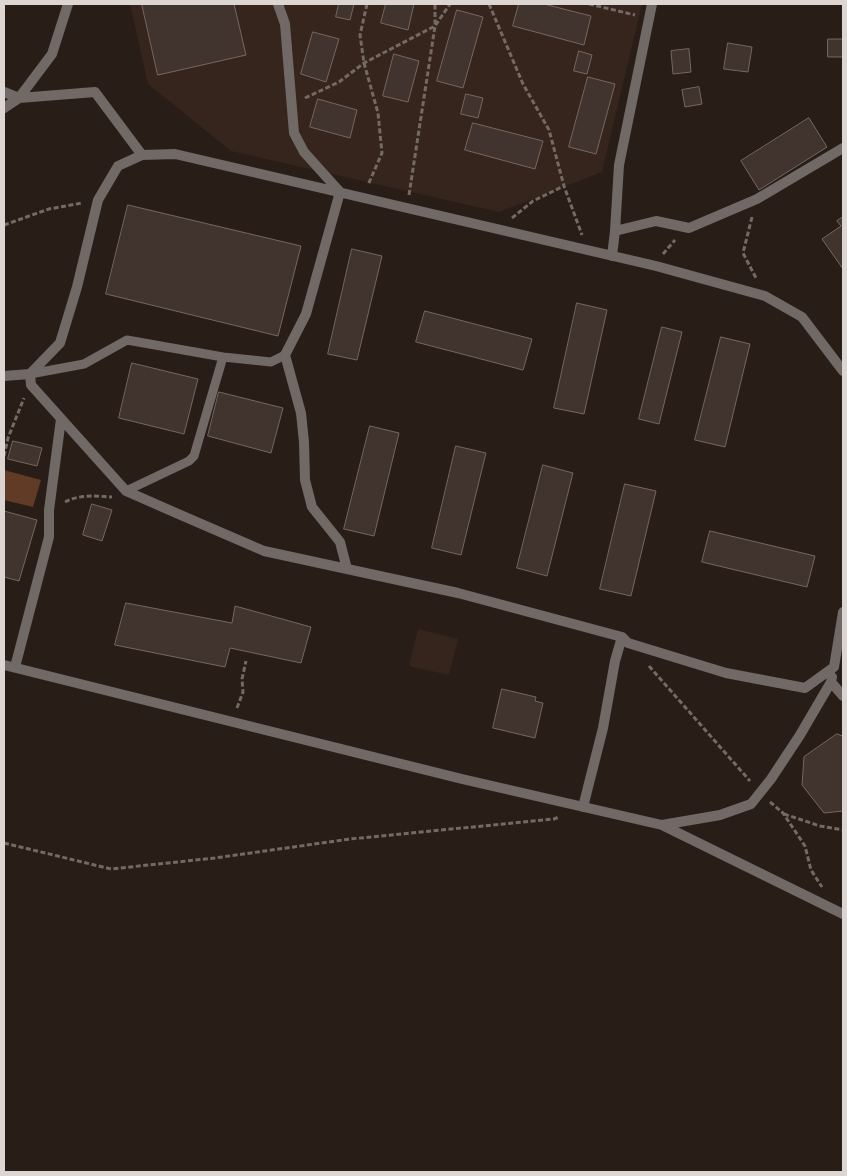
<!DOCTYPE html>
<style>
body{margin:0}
#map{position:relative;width:847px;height:1176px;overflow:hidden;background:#291d17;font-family:"Fira Sans Condensed",sans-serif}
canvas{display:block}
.frame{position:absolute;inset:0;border:5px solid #ddd5d1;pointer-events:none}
</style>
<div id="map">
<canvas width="847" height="1176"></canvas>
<div class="frame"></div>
</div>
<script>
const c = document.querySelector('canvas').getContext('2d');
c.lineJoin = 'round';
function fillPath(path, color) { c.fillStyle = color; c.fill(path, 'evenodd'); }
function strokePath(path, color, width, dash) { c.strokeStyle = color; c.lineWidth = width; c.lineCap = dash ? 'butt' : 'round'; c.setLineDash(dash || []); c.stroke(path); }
const built = new Path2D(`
 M 130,4 L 642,4 L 602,172 L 499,212 L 231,151 L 148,84 Z
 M 418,629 L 458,639 L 449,675 L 409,666 Z`);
const green = new Path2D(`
 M 4,470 L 41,480 L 33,507 L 4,500 Z`);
const building = new Path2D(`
 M 142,4 L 234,4 L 246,55 L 158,75 Z
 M 339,4 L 354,4 L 350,20 L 336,17 Z
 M 386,4 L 414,4 L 408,30 L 381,23 Z
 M 519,4 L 544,4 L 591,16 L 584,45 L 513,26 Z
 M 457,10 L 483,17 L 463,88 L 437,81 Z
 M 313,32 L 339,39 L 326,82 L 301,74 Z
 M 828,39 L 843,39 L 843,57 L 828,57 Z
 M 728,43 L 752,47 L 748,72 L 724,69 Z
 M 689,49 L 691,72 L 673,74 L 671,51 Z
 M 579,51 L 592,55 L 587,74 L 574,71 Z
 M 394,54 L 419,61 L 408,102 L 383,96 Z
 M 588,77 L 615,84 L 596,154 L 569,147 Z
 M 699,87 L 702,104 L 685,107 L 682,90 Z
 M 466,94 L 483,98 L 478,118 L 461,114 Z
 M 318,99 L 357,110 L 350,138 L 310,127 Z
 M 809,118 L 827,147 L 759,190 L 741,161 Z
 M 473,123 L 543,141 L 535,169 L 465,150 Z
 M 128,205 L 301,246 L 278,336 L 106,294 Z
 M 843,217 L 843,269 L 822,239 L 841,226 L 837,221 Z
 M 352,249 L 382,256 L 357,360 L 328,354 Z
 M 577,303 L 607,310 L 584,414 L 554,408 Z
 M 425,311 L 532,339 L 523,370 L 416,342 Z
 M 662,327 L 682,332 L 659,424 L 639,419 Z
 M 721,337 L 750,344 L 725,447 L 695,440 Z
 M 132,363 L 198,379 L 184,434 L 119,418 Z
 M 219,392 L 283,408 L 271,453 L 208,436 Z
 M 370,426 L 399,433 L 374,536 L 344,529 Z
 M 13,441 L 42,448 L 37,466 L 8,459 Z
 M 456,446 L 486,453 L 461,555 L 432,548 Z
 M 543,465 L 573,473 L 547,576 L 517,568 Z
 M 625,484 L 656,491 L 631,596 L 600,589 Z
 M 92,504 L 112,510 L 102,541 L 83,535 Z
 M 4,511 L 37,520 L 19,581 L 4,577 Z
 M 710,531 L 815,556 L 807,587 L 702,562 Z
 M 126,603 L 232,623 L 235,606 L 311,627 L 301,663 L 230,648 L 225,667 L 115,645 Z
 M 502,689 L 536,697 L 535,701 L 543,703 L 535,738 L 493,728 Z
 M 837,734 L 843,736 L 843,811 L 824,813 L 802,785 L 804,757 Z`);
const path = new Path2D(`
 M 367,4 L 360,35 L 364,63 L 378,113 L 382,153 L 368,185
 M 489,4 L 523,84 L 549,130 L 564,186 L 582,235
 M 589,4 L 635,15
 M 305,98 L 339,82 L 364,63 L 435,26 L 450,4
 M 409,195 L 435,26 L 435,4
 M 752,217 L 743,253 L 756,278
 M 512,218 L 533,201 L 564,186
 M 4,225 L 49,209 L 82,203
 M 663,254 L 675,240
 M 4,456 L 8,438 L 24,398
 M 65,502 C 80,494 96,496 112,497
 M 649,666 L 750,781
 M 237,708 L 243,692 L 242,679 L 246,661
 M 770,802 L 783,813 L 805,846 L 811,870 L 822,887
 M 784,814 L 820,826 L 843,830
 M 4,843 L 111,869 L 215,858 L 350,839 L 554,819 L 559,817`);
const service = new Path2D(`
 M 223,357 L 271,362 L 285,355
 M 30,374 L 84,364 L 127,340 L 223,357 L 194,456 L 189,461 L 126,491`);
const minor = new Path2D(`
 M 278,4 L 285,24 L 294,133 L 304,152 L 340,192 L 306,314 L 285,355 L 301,413 L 304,442 L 305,480 L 312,507 L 340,542 L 347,569
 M 4,92 L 19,98 L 95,92 L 142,155
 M 4,108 L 19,98 L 52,54 L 68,4
 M 615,231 L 619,165 L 652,4
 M 612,256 L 615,231 L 656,221 L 689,228 L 757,199 L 843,148
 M 30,374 L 60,343 L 77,287 L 98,200 L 118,166 L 142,155 L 175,154 L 656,266 L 765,296 L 802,317 L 843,371
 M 4,376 L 30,374 L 31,385 L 126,491 L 176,513 L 264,551 L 458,593 L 622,637 L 615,661 L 603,728 L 583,807
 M 622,637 L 628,643 L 726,673 L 805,688 L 834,667 L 843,612
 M 4,665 L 462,779 L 662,825 L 843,914
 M 15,667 L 49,537 L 49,510 L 61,419
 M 832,677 L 831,682 L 843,696
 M 662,825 L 720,815 L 751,804 L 771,779 L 800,735 L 831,682`);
fillPath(built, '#36251c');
fillPath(green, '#623b27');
fillPath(building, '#41342e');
strokePath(building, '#766760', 1);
strokePath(path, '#746a64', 3, [5, 2.5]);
strokePath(service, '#706966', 9);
strokePath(minor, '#706966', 10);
</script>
